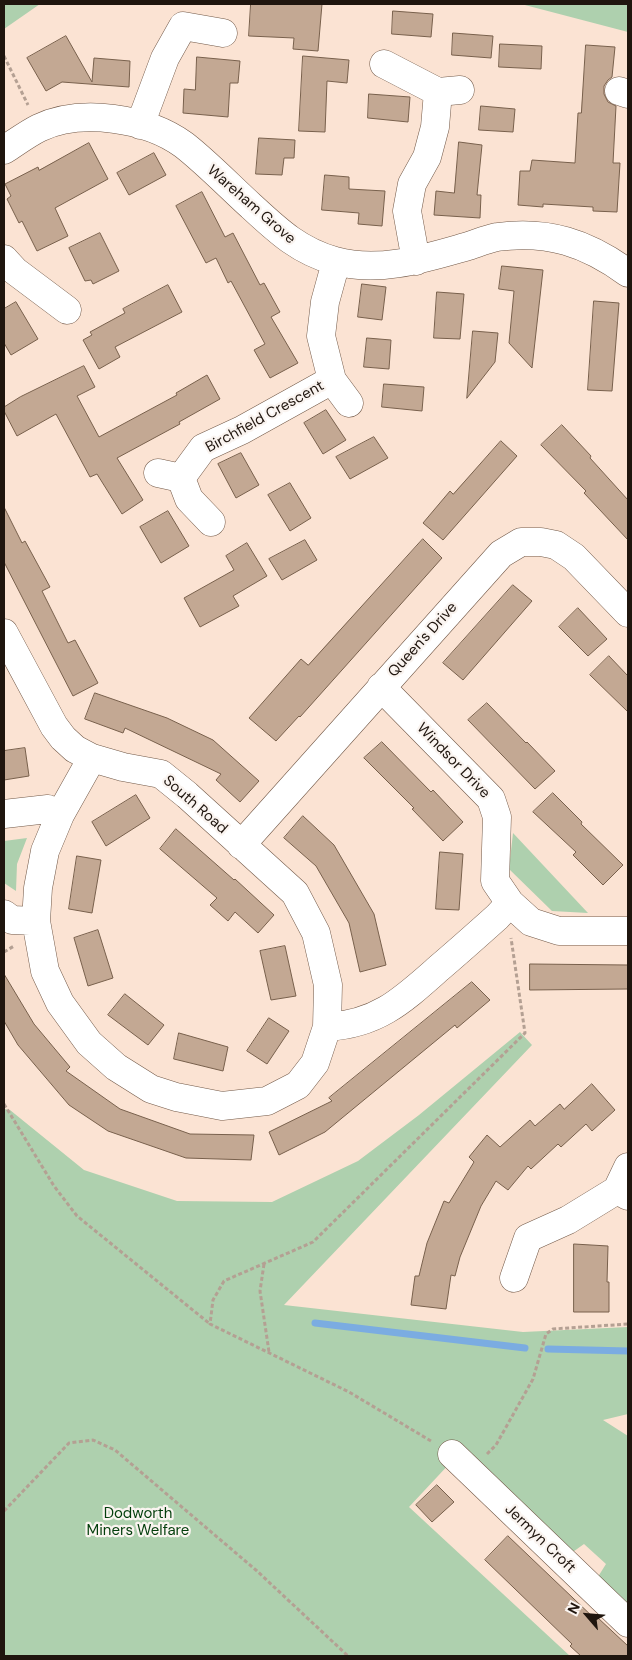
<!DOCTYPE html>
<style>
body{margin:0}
#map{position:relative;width:632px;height:1660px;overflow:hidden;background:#fbe3d3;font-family:"DM Sans",sans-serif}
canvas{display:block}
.frame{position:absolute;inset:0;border:5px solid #1f150e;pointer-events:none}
.north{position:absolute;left:562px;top:1590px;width:50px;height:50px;-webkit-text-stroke:4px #faf4f0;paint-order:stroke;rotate:297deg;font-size:14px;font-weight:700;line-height:20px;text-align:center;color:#1f150e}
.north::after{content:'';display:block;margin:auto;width:18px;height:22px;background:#1f150e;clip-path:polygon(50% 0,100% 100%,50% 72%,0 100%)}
</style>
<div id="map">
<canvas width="632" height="1660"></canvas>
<div class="frame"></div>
<div class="north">N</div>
</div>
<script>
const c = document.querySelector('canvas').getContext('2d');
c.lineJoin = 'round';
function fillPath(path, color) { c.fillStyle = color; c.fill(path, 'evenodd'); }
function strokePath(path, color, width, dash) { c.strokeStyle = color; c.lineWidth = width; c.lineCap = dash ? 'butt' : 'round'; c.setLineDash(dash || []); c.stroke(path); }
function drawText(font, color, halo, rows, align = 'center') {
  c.font = font + ' "DM Sans",sans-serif'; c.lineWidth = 4.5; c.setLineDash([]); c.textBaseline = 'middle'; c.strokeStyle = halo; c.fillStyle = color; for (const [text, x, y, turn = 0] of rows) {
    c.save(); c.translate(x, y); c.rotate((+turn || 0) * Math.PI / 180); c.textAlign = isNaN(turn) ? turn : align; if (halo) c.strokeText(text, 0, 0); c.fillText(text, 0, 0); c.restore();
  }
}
const green = new Path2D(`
 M 4,4 L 40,4 L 4,29 Z
 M 521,4 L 628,4 L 628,32 Z
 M 513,833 L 588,913 L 552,911 L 509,869 Z
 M 27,838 L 17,864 L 16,891 L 4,883 L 4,841 Z
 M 520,1032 L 532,1045 L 284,1305 L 523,1332 L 628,1327 L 628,1414 L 603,1420 L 628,1436 L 628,1610 L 596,1580 L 606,1564 L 584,1544 L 570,1554 L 452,1461 L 409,1507 L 570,1656 L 4,1656 L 4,1109 L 10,1110 L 84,1170 L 177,1201 L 272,1202 L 358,1161 L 419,1115 Z`);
const stream = new Path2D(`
 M 315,1323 L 525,1348
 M 548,1349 L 628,1351`);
const building = new Path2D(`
 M 251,4 L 322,4 L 318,51 L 293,49 L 294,38 L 249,36 Z
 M 393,11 L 433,14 L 431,37 L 392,34 Z
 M 453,33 L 493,36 L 491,58 L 452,55 Z
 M 66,36 L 92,82 L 94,58 L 130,61 L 129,87 L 62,82 L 46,91 L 27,58 Z
 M 500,44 L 542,46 L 541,69 L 499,67 Z
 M 586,45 L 615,47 L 612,77 L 608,80 L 604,86 L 604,94 L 608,102 L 616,106 L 613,163 L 620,163 L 617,212 L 593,211 L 593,207 L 543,204 L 543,207 L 518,205 L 520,171 L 530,171 L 532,160 L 575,163 L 578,113 L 581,113 Z
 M 303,56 L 349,60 L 347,83 L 327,81 L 325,132 L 299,131 Z
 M 197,57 L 240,61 L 238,83 L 230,83 L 228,117 L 183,113 L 184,89 L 195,90 Z
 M 369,94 L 410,97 L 408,122 L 368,118 Z
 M 481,106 L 515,109 L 513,132 L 479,130 Z
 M 259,138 L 295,140 L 294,158 L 284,158 L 282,175 L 256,174 Z
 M 459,142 L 482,145 L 477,195 L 481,195 L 480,218 L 434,215 L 436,191 L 454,193 Z
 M 89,143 L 108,179 L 55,208 L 68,236 L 37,251 L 22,221 L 19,223 L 7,199 L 11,196 L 5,184 L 38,167 L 39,170 Z
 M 154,153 L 166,175 L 129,195 L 117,173 Z
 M 325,175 L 349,177 L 349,189 L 385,191 L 382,226 L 358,224 L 359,213 L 322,210 Z
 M 202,192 L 225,237 L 233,233 L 260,285 L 264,283 L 280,312 L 271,317 L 298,363 L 270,378 L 254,350 L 265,344 L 231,281 L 228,283 L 216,258 L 206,263 L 176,206 Z
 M 100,233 L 119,271 L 93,284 L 91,280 L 85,281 L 69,248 Z
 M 502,266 L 543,270 L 532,368 L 509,343 L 514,291 L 499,289 Z
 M 362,284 L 386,287 L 382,320 L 358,317 Z
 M 168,285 L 182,312 L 115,347 L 120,357 L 99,369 L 83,340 L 92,335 L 90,332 L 125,313 L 123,309 Z
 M 437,292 L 464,294 L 460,339 L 434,338 Z
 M 594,301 L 619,303 L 612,391 L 588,390 Z
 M 16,302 L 38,339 L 11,355 L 4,343 L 4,309 Z
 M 473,331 L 498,333 L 495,362 L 467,398 Z
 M 367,338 L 391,340 L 389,369 L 364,367 Z
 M 84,366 L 95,387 L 77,396 L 99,437 L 177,395 L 176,393 L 207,375 L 220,399 L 179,422 L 180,424 L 117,458 L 143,500 L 122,514 L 97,474 L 90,477 L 56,414 L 17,436 L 4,411 L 4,407 L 20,397 Z
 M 384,384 L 424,387 L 422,411 L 382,407 Z
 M 326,410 L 346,440 L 323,454 L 304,423 Z
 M 562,425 L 591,456 L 590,458 L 628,500 L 628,540 L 584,493 L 586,491 L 541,445 Z
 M 374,437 L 388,458 L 350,479 L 336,457 Z
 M 501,441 L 517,456 L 443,540 L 423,523 L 450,491 L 453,494 Z
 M 241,453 L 259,485 L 236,498 L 218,464 Z
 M 290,483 L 311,518 L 290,531 L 268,495 Z
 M 4,507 L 22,543 L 25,541 L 50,587 L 42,591 L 68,643 L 75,640 L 98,683 L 73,696 L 4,562 Z
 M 168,511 L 189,546 L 161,563 L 140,527 Z
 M 423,539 L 442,558 L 300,717 L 299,716 L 276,741 L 249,718 L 301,659 L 308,665 Z
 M 305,540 L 317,560 L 282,580 L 269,559 Z
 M 247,543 L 267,576 L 233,596 L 239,606 L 200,627 L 184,598 L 234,570 L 226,556 Z
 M 513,585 L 532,601 L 463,680 L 443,663 Z
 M 578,608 L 607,639 L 588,656 L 559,627 Z
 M 609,656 L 628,676 L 628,712 L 590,675 Z
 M 95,693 L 167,718 L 213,740 L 259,781 L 240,802 L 216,780 L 221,774 L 125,728 L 123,733 L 85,719 Z
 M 487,703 L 526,743 L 527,742 L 555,771 L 535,789 L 468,720 Z
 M 382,742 L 431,792 L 433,790 L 463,822 L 443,841 L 412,809 L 414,808 L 364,758 Z
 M 25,748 L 29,776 L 4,780 L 4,751 Z
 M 553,793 L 582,822 L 581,824 L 623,865 L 603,885 L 573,855 L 576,852 L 533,812 Z
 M 136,795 L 150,818 L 106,846 L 92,822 Z
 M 303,816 L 334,845 L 374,914 L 386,965 L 360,972 L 349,923 L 316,866 L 284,838 Z
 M 176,829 L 234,880 L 235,879 L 274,915 L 258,933 L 235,912 L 228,921 L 210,905 L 217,898 L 160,849 Z
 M 440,852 L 463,854 L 459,910 L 436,909 Z
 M 77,856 L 101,860 L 92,913 L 69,909 Z
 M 98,930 L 113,978 L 88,986 L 74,938 Z
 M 285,946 L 296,996 L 271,1000 L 260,951 Z
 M 530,964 L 628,965 L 628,989 L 530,990 Z
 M 4,974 L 34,1024 L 70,1067 L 66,1071 L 120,1109 L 190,1134 L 254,1135 L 251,1160 L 186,1158 L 108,1131 L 69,1105 L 18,1045 L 4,1021 Z
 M 472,982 L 490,1000 L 457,1028 L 455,1025 L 325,1132 L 279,1155 L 269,1132 L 332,1101 L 329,1098 Z
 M 125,994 L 164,1025 L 148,1045 L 108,1015 Z
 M 269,1018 L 289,1031 L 267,1064 L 247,1051 Z
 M 179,1033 L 228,1047 L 223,1071 L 174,1059 Z
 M 592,1084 L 615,1110 L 592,1131 L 586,1124 L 561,1147 L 558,1144 L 531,1169 L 528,1166 L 508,1190 L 496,1181 L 481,1206 L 460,1257 L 455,1276 L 451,1275 L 446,1309 L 411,1305 L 415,1276 L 419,1276 L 427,1243 L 444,1201 L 449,1203 L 474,1162 L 469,1157 L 487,1135 L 500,1147 L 530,1120 L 535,1126 L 560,1104 L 564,1109 Z
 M 574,1244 L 608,1246 L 607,1282 L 609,1282 L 609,1312 L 574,1312 Z
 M 437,1485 L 454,1502 L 432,1522 L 416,1505 Z
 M 508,1536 L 595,1619 L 597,1617 L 628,1646 L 628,1656 L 581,1656 L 570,1646 L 572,1644 L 485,1560 Z`);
const path = new Path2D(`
 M 4,56 L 28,105
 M 4,952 L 14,946
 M 4,1104 L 54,1186 L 77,1216 L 210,1324
 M 264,1264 L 260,1291 L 269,1352
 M 431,1441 L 349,1392 L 210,1324 L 213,1300 L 224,1281 L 313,1242 L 525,1033 L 511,938
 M 487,1454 L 496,1445 L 533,1379 L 546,1334 L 553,1329 L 628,1324
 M 4,1511 L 69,1443 L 93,1440 L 115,1450 L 257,1571 L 348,1656`);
const minor = new Path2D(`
 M 384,64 L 438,92 L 435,127 L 427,157 L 412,184 L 407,211 L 416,261
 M 619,91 L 628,94
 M 438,92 L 460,90
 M 140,125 L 165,58 L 183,26 L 223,33
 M 4,150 C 15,143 27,134 39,128 C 81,108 147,118 184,145 C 207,163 229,186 251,206 C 278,231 299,251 335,261 C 379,273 423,259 465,247 C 475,244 487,239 497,237 C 548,230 587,243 628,273
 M 4,259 L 15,271 L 67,310
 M 332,380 L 349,403
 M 158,473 L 181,478
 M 211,522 L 189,499 L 181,478 L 203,448 L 242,430 L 332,380 L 321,336 L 325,302 L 336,262
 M 4,633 L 54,726 L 63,738 L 75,749 L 92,758 L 123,767 L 161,774 L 187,795 L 295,893 L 316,933 L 328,985 L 327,1027 L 315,1063 L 298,1085 L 267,1101 L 222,1106 L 176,1097 L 151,1089 L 116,1067 L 89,1043 L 60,1003 L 45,971 L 36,921 L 38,888 L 45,851 L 60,815 L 92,758
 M 381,687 L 491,799 L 497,817 L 495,881 L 510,903 L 531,922 L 559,931 L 628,931
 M 4,814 L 48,809 L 60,815
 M 241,845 L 501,554 L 521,542 L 541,542 L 556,545 L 574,557 L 628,613
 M 4,914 L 12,920 L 36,921
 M 327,1027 C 378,1024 403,1000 439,968 C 459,951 478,934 497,917 L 510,903
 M 617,1190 L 628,1167
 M 514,1278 L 528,1238 L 568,1220 L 617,1190 L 628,1196
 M 452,1454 L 628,1623`);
const streetNames = [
 ["Wareham Grove",251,205,41],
 ["Birchfield Crescent",265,417,-29],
 ["Queen's Drive",423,640,-48],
 ["Windsor Drive",453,761,46],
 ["South Road",195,805,41],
 ["Jermyn Croft",540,1539,44]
];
const parkNames = [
 ["Dodworth",138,1514],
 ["Miners Welfare",138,1531]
];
fillPath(green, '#aed0ae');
strokePath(stream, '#7bace1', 7);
fillPath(building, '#c3a893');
strokePath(building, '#78604c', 1);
strokePath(minor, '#725948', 29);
strokePath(path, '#b4a093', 3, [4, 2.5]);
strokePath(minor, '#fff', 28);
drawText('15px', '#1f150e', '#faf4f0', streetNames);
drawText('15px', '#023e0b', '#faf4f0', parkNames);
</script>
